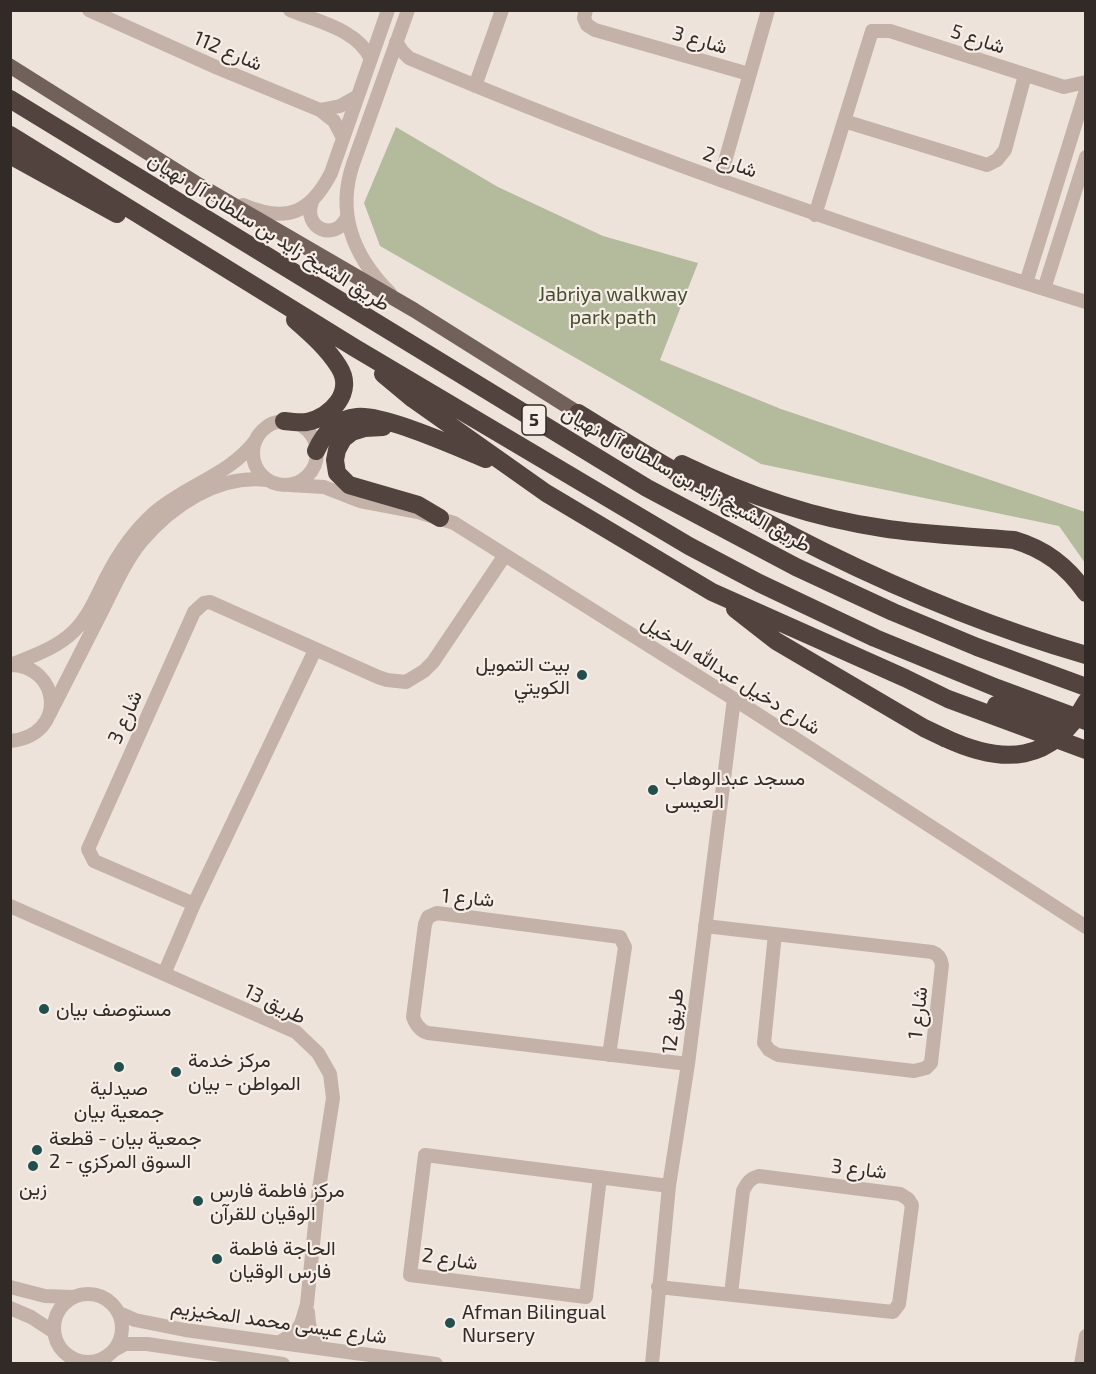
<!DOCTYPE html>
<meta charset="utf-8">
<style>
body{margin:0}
#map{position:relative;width:1096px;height:1374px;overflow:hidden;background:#eee3da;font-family:"Exo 2",sans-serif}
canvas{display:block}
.frame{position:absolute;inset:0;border:12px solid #322a27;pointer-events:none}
</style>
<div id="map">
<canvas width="1096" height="1374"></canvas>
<div class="frame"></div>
</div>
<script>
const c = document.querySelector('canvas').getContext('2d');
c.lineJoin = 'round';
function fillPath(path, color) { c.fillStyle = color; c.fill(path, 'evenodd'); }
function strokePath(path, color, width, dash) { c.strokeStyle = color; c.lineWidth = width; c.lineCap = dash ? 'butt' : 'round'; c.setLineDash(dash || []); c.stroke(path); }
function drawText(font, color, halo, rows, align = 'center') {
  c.font = font + ' "Exo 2",Vazirmatn,sans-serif'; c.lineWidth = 4.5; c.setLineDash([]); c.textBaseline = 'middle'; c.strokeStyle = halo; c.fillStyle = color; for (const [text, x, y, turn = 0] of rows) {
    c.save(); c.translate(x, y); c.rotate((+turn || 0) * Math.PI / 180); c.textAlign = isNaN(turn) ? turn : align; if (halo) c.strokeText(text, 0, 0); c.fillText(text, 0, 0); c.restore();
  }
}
const green = new Path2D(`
 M 396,127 L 498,187 L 603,236 L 698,263 L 660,360 L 781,409 L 1085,512 L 1085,563 L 1059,526 L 761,464 L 380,246 L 364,203 Z`);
const minor = new Path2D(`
 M 89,10 L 218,68 L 320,110 L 334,121 L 343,138
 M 290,10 C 318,22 357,29 371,59
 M 586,10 L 584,18 L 587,25 L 595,30 L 749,74
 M 396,42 L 402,51 L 409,58 C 630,152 856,231 1086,302
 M 475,86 L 502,10
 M 320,110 L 340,106 L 358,96
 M 844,121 L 987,165 L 997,160 L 1005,150 L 1025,75
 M 720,179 L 768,10
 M 312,202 C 302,228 335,243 347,217
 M 243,205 C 286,223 310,214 331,173 L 388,10
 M 815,215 L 872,31 L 890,31 L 1064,87 L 1086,82
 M 1026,283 L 1086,90
 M 1044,289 L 1086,157
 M 390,293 C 354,257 336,214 353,164 L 408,10
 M253 453a32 32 0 1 1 64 0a32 32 0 1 1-64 0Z
 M 289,485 L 324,487 L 360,501 L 418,512 L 454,523 L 734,699 L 1086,927
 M 10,665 C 33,656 57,648 74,631 C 90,615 97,595 107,576 C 119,553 133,532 153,514 C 184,486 230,475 256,440
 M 10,665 C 60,665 69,735 10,741
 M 49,715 C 67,680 85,645 103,609 C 114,587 125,562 141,542 C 171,506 218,474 267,480
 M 194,904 L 94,861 L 88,849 L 194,612 L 204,603 L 210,602 L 378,677 L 387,680 L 406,682 L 424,671 L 433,662 L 505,555
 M 10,906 L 296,1032 L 318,1053 L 330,1074 L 333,1098 L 318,1195 L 307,1304 L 301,1324 L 295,1333 L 278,1343
 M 705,926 L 932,952 C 938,954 941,958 942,965 L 931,1063 L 926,1068 L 914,1071 L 778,1055 L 769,1050 L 764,1043 L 775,934
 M 164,974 L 194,904 L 315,650
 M 609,1055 L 625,947 L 620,937 L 437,913 L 428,917 L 425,924 L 413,1017 C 416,1025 420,1031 428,1033 L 688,1064
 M 600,1177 L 586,1297 L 410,1275 L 425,1155 L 669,1186
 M 10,1287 L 45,1296 L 73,1297
 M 658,1287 L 893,1312 L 899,1304 L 912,1205 L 908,1199 L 900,1194 L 759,1176 C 750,1178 747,1183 743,1191 L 731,1294
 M54 1328a34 34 0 1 1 68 0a34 34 0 1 1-68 0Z
 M 10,1308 L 31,1317 L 54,1332
 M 308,1312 C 309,1329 311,1339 325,1349
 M 119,1313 L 135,1320 L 185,1330 L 436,1364
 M 114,1350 L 125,1344 L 147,1344 L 283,1364
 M 652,1364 L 669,1186 L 688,1064 L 734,699
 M 1081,1364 L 1086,1336`);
const major = new Path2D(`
 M 10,66 L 199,185 L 414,310 L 578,413`);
const highway = new Path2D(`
 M 10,99 L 647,488 L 796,567 L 893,612 L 977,647 L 1086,687
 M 10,135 L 355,348 L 689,546 L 759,583 L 875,638 L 997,688 L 1086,721
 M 10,155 L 117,214
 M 383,374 L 413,399 L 546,493 L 712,592 L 905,678 L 948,699 L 1086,750
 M 578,413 C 737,512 905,603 1086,655
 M 284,421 C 292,422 300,423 307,422 C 331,417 355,392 339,367 C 328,349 311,334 295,320
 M 383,427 L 365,428 L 352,432 L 343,439 L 337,450 L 335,460 L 337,473 L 349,485 L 418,505 L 440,518
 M 316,451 C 324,433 337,419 357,417 C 384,414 458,448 486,459
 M 682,464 C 744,494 813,518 882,528 C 926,535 970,536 1014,540 C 1045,549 1067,566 1086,593
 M 735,609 L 776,641 L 924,728 L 945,738
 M 996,705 L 1040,718 L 1062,722`);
const highwayBridge = new Path2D(`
 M 945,738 C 1003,765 1052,764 1086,702`);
const markers = [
 [582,675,6,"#224e4d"],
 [653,790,6,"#224e4d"],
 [44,1009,6,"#224e4d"],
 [119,1067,6,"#224e4d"],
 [176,1072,6,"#224e4d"],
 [37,1150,6,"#224e4d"],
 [33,1166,6,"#224e4d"],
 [198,1201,6,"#224e4d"],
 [217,1259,6,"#224e4d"],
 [450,1323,6,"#224e4d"]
];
const shields = [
 [534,420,24]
];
const shieldNames = [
 ["5",534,420]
];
const streetNames = [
 ["شارع 5",978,39,18],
 ["شارع 3",700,40,16],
 ["شارع 112",228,51,23],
 ["شارع 2",730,162,20],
 ["طريق الشيخ زايد بن سلطان آل نهيان",269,232,32],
 ["طريق الشيخ زايد بن سلطان آل نهيان",686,479,29],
 ["شارع دخيل عبدالله الدخيل",731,675,32],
 ["شارع 3",125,717,-66],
 ["شارع 1",468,898,5],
 ["طريق 13",275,1004,26],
 ["شارع 1",918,1013,-84],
 ["طريق 12",673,1021,-83],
 ["شارع 3",859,1169,7],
 ["شارع 2",450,1259,9],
 ["شارع عيسى محمد المخيزيم",279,1322,8]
];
const parkNames = [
 ["Jabriya walkway",613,294],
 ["park path",613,317]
];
const poiNames = [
 ["بيت التمويل",570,664,"right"],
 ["الكويتي",570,687,"right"],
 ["مسجد عبدالوهاب",665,778],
 ["العيسى",665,801],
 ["مستوصف بيان",56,1009],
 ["مركز خدمة",188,1060],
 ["المواطن - بيان",188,1083],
 ["صيدلية",119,1088,"center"],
 ["جمعية بيان",119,1111,"center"],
 ["جمعية بيان - قطعة",49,1138],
 ["2 - السوق المركزي",49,1161],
 ["زين",33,1188,"center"],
 ["مركز فاطمة فارس",210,1190],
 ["الوقيان للقرآن",210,1213],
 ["الحاجة فاطمة",229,1248],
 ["فارس الوقيان",229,1271],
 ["Afman Bilingual",462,1312],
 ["Nursery",462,1335]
];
fillPath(green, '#b3bb9c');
strokePath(minor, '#c4b2a8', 14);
strokePath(major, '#72605a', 15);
strokePath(highway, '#52433f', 18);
strokePath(highwayBridge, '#52433f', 18);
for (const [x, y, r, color] of markers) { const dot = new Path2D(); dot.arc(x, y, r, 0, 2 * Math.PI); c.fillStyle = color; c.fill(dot); strokePath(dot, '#f6ede6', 2); }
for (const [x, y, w] of shields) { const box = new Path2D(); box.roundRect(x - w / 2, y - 15, w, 30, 4.5); c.fillStyle = '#f6ede6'; c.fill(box); strokePath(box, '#322a27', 1.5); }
drawText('bold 18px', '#322a27', null, shieldNames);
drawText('20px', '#322a27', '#f6ede6', streetNames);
drawText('20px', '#444d2e', '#f6ede6', parkNames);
drawText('20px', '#322a27', '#f6ede6', poiNames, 'left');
</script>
